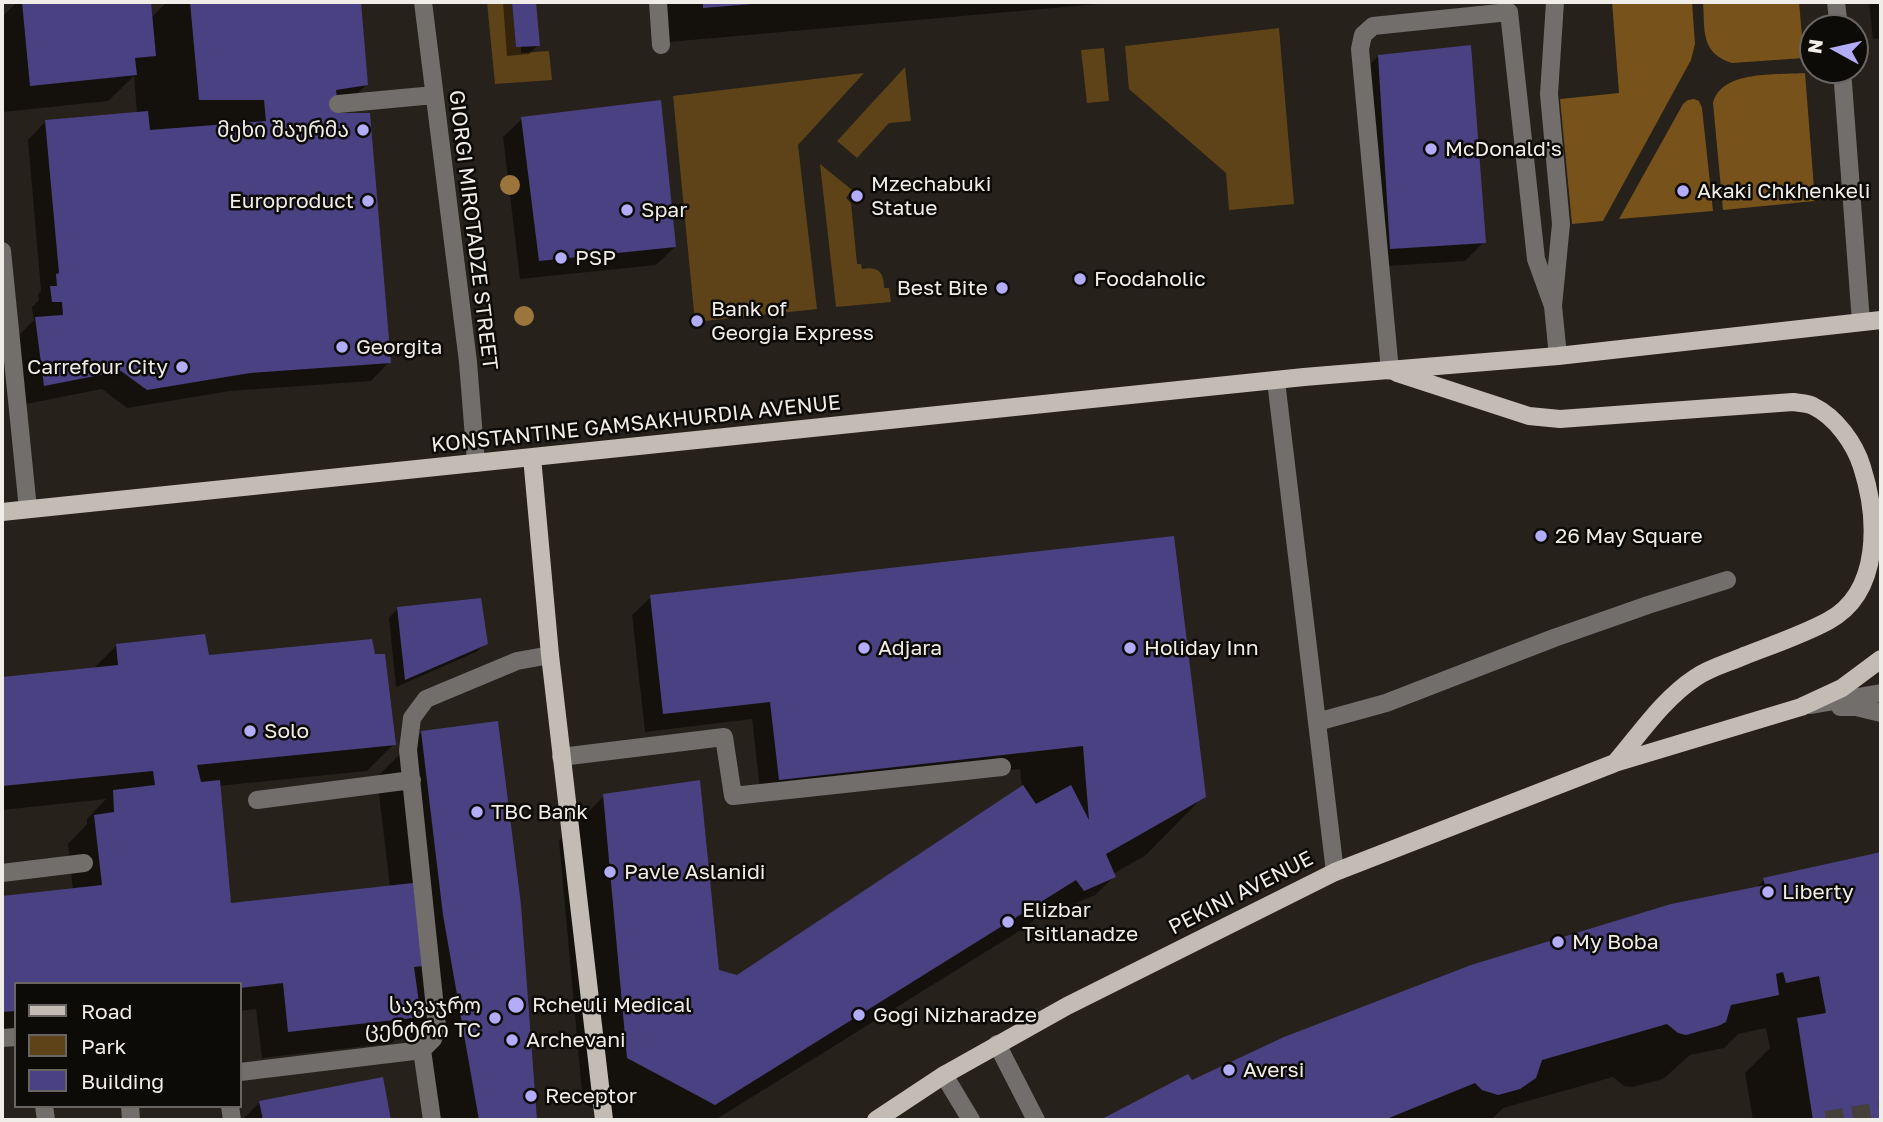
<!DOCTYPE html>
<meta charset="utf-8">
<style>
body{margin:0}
#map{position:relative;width:1883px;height:1122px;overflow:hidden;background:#26211a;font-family:"Golos Text",sans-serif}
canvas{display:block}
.frame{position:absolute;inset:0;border:4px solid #f0ece8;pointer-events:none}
.legend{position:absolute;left:14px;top:982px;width:228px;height:126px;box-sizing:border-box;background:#0d0b08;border:2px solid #686562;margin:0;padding:9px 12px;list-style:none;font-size:21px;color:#f0ece8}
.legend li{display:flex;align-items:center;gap:14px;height:35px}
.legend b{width:35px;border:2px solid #686562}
.north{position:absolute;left:1799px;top:14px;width:70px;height:70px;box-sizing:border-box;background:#0d0b08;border:2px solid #686562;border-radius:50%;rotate:278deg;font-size:19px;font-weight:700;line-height:28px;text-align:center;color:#f0ece8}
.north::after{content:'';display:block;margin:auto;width:24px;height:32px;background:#b3adf9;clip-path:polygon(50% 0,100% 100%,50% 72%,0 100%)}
</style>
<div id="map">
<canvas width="1883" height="1122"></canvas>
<div class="frame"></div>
<ul class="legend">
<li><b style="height:9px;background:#c2bcb5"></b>Road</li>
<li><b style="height:19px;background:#5f4318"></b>Park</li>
<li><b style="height:19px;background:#4a4183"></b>Building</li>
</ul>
<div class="north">N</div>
</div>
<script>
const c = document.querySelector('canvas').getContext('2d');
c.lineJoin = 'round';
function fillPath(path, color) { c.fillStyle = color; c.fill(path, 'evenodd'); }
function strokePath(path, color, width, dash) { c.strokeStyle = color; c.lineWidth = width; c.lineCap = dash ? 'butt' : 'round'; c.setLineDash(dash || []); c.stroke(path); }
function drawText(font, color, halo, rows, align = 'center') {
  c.font = font + ' "Golos Text","Noto Sans Georgian",sans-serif'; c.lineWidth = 5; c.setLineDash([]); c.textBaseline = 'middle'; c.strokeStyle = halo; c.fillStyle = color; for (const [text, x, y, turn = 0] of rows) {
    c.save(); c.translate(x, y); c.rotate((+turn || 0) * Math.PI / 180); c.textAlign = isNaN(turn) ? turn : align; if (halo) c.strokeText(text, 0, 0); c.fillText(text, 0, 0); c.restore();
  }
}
const green = new Path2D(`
 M 487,2 L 512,2 L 516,47 L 521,47 L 521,53 L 549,51 L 552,80 L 495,84 Z
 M 1279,28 L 1294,204 L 1229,210 L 1226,173 L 1129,89 L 1125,46 Z
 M 1104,48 L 1109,101 L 1087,103 L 1081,50 Z
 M 905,67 L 911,121 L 889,123 L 857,158 L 837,141 Z
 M 864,73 L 798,145 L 817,309 L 695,322 L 673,96 Z
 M 820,164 L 852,190 L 846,198 L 851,203 L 857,264 L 861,264 L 862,269 C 879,266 884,273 884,288 L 889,288 L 891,302 L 836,307 Z`);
const forest = new Path2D(`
 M 1612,2 L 1692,2 L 1695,44 L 1691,60 L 1603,221 L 1572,224 L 1560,99 L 1619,93 Z
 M 1703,2 L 1799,2 L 1804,58 L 1732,63 C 1700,53 1705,30 1703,2 Z
 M 1805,73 L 1815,201 L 1723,210 L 1713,103 C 1721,70 1777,75 1805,73 Z
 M 1694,99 L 1699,101 L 1702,108 L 1713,211 L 1619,219 L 1683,104 L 1688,100 Z`);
const shadow = new Path2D(`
 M 17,2 L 149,2 L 151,18 L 167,2 L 359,2 L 366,85 L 336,115 L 389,362 L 371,381 L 230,391 L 127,408 L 102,389 L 26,404 L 17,337 L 34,320 L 32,307 L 39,300 L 38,294 L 41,291 L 28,140 L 46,121 L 137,113 L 134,76 L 108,101 L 3,112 L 2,17 Z
 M 503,2 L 534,2 L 538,45 L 529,54 L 507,56 Z
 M 666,2 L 1121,2 L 669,42 Z
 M 1869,2 L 1881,2 L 1881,38 L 1873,39 Z
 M 1378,56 L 1484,242 L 1465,261 L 1371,267 L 1360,75 Z
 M 522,119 L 675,247 L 656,265 L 520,279 L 503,137 Z
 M 1063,551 L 1204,796 L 1146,855 L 1113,874 L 1114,877 L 1095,895 L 1065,908 L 1061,903 L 1048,911 L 1046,907 L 1029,925 L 715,1120 L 614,1120 L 583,1103 L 559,841 L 604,796 L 717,971 L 737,977 L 1022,788 L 1020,769 L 761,798 L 752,719 L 645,732 L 632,615 L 651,597 Z
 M 398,608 L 486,643 L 476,652 L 396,687 L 389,618 Z
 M 117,645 L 207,657 L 394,744 L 367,771 L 218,786 L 229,905 L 390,887 L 377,777 L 422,732 L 519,905 L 536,1120 L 427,1120 L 410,1025 L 392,1043 L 262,1058 L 256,1009 L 240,1011 L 240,984 L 16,984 L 16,1034 L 2,1036 L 2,898 L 73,890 L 68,844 L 87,824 L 87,819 L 106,799 L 2,810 L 2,678 L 93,669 Z
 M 1881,854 L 1881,1120 L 1753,1120 L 1745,1073 L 1770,1048 L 1766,1028 L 1738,1034 L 1724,1048 L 1690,1055 L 1663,1079 L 1632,1087 L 1624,1086 L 1613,1077 L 1503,1108 L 1491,1120 L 1104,1120 L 1188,1076 L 1191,1082 L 1755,889 L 1764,880 Z
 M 381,1079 L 389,1120 L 242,1120 L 260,1102 Z`);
const building = new Path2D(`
 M 22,2 L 151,2 L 156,56 L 135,58 L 137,75 L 30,86 Z
 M 190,2 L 361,2 L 368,85 L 336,90 L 339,113 L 370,113 L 391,363 L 250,373 L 147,390 L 121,371 L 44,386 L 35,317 L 63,315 L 62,302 L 52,302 L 50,286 L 57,286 L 56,274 L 59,273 L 45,120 L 148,111 L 150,130 L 266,121 L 264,100 L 199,100 Z
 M 512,2 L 536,2 L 540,46 L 516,47 Z
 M 703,2 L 752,2 L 752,4 L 703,8 Z
 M 1471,45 L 1486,243 L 1390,249 L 1378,55 Z
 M 661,100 L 676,247 L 539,261 L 521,117 Z
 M 1174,536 L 1206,797 L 1106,854 L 1116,877 L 1084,891 L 1076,880 L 715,1105 L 627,1058 L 603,794 L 700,780 L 719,970 L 737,975 L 1023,785 L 1036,804 L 1071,785 L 1089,820 L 1083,746 L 779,780 L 770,702 L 663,714 L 650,595 Z
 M 481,598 L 488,644 L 405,680 L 397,607 Z
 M 205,634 L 209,655 L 372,639 L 375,654 L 385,654 L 396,745 L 197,765 L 201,782 L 220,780 L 231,903 L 413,883 L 423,966 L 414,967 L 421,1017 L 288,1032 L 283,983 L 240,988 L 240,984 L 16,984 L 16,1011 L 2,1012 L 2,896 L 102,885 L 94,815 L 114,812 L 113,790 L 155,785 L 153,771 L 2,786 L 2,677 L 118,665 L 116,644 Z
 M 498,721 L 521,905 L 537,1120 L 479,1120 L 443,915 L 421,731 Z
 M 1881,852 L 1881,1120 L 1813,1120 L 1797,1018 L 1826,1013 L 1819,976 L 1786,983 L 1783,972 L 1776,974 L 1779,995 L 1731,1005 L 1726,1022 L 1718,1026 L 1686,1035 L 1678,1033 L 1667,1024 L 1542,1060 L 1536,1078 L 1520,1089 L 1498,1095 L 1482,1090 L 1475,1083 L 1384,1120 L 1100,1120 L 1188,1074 L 1192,1080 L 1284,1037 L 1471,965 L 1671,904 L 1765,885 L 1763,878 Z
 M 383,1077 L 391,1120 L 263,1120 L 259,1101 Z`);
const minorTunnel = new Path2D(`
 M 1826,1120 L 1881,1111`);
const minor = new Path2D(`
 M 423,2 L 468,362 L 476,463
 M 658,2 L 661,45
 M 1555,2 L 1549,94 L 1561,224 L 1553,306 L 1558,356
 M 1836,2 L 1839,28
 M 1842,70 L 1861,322
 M 338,104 L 434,95
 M 2,251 L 28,509
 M 1390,371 L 1360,49 L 1363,35 L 1373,26 L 1509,12 L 1536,259 L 1553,306
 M 1276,381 L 1335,872
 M 1811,705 L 1881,693
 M 1840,707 L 1856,707 L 1881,713
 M 1317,722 L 1386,703 L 1554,638 L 1648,605 L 1727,580
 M 561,757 L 724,737 L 733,796 L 1002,767
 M 257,800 L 412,780
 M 2,873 L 84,863
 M 2,1038 L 16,1037
 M 997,1044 L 1036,1120
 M 422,1050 L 432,1120
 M 240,1072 L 422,1050 L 433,1039 L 437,1027 L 408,750 L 412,718 L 426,699 L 517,661 L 550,655
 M 944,1075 L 971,1120
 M 44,1106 L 46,1120
 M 130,1106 L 131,1120
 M 230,1106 L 232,1120`);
const major = new Path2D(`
 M 1397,373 L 1529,416 L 1560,419 L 1793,402 C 1799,403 1808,403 1813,406 C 1836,417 1855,444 1862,467 C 1878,517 1882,592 1828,621 C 1802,635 1772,645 1744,656 C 1728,663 1709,668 1695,678 C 1663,699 1640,734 1615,763
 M 532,457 L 550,655 L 604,1120
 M 2,512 L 1304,377 L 1558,356 L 1881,320
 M 876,1120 L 944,1075 L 1067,1006 L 1335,872 L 1615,763 L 1801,707 L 1842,688 L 1881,659`);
const trees = [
 [510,185],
 [524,316]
];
const markers = [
 [363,130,7,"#b3adf9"],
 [1431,149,7,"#b3adf9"],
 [1683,191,7,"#b3adf9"],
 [857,196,7,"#b3adf9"],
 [368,201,7,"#b3adf9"],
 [627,210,7,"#b3adf9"],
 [561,258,7,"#b3adf9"],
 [1080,279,7,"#b3adf9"],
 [1002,288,7,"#b3adf9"],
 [697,321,7,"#b3adf9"],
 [342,347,7,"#b3adf9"],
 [182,367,7,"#b3adf9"],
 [1541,536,7,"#b3adf9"],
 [864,648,7,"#b3adf9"],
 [1130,648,7,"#b3adf9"],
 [250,731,7,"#b3adf9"],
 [477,812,7,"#b3adf9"],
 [610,872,7,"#b3adf9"],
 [1768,892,7,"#b3adf9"],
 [1008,922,7,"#b3adf9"],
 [1558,942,7,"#b3adf9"],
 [516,1005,9,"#b3adf9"],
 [859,1015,7,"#b3adf9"],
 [495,1018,7,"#b3adf9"],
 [512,1040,7,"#b3adf9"],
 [1229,1070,7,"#b3adf9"],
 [531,1096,7,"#b3adf9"]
];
const poiNames = [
 ["მეხი შაურმა",349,130,"right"],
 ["McDonald's",1445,149],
 ["Mzechabuki",871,184],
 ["Statue",871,208],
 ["Akaki Chkhenkeli",1697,191],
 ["Europroduct",354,201,"right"],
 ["Spar",641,210],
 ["PSP",575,258],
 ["Foodaholic",1094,279],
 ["Best Bite",988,288,"right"],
 ["Bank of",711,309],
 ["Georgia Express",711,333],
 ["Georgita",356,347],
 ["Carrefour City",168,367,"right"],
 ["26 May Square",1555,536],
 ["Adjara",878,648],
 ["Holiday Inn",1144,648],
 ["Solo",264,731],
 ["TBC Bank",491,812],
 ["Pavle Aslanidi",624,872],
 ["Liberty",1782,892],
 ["Elizbar",1022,910],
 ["Tsitlanadze",1022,934],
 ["My Boba",1572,942],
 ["Rcheuli Medical",532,1005],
 ["სავაჯრო",481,1006,"right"],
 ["ცენტრი TC",481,1030,"right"],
 ["Gogi Nizharadze",873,1015],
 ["Archevani",526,1040],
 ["Aversi",1243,1070],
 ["Receptor",545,1096]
];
const streetNames = [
 ["GIORGI MIROTADZE STREET",473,230,83],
 ["KONSTANTINE GAMSAKHURDIA AVENUE",636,424,-6],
 ["PEKINI AVENUE",1241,893,-27]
];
fillPath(green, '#5f4318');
fillPath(forest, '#77521b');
fillPath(shadow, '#0007');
fillPath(building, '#4a4183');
strokePath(minorTunnel, '#443f39', 18, [18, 9]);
strokePath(minor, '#716e6b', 18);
strokePath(major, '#c2bcb5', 18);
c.fillStyle = '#9c753c';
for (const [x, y] of trees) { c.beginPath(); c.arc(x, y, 10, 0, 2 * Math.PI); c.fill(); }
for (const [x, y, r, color] of markers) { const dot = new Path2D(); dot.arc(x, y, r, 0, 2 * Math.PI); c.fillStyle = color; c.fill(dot); strokePath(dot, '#0d0b08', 2.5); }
drawText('21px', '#f0ece8', '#0d0b08', poiNames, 'left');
drawText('21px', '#f0ece8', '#0d0b08', streetNames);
</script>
